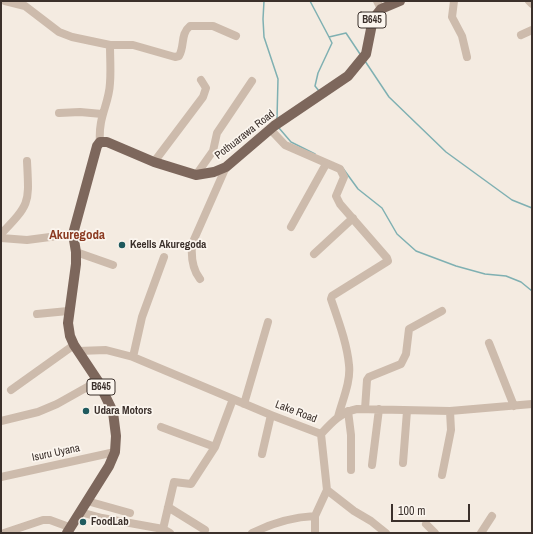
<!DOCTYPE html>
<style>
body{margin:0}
#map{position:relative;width:533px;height:534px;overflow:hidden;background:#f4ebe1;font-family:"Archivo Narrow",sans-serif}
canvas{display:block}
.frame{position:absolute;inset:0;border:2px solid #3b302b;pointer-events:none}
.scale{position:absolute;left:391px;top:504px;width:79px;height:18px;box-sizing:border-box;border:2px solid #3b302b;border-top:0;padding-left:5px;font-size:12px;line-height:14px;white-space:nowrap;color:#3b302b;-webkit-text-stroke:3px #fbf5ee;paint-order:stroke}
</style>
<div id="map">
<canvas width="533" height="534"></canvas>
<div class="frame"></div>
<div class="scale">100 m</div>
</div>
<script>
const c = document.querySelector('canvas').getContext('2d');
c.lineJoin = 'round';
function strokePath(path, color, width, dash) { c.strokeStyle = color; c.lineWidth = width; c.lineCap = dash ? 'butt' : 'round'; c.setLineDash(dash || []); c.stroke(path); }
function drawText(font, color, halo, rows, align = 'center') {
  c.font = font + ' "Archivo Narrow",sans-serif'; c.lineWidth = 3.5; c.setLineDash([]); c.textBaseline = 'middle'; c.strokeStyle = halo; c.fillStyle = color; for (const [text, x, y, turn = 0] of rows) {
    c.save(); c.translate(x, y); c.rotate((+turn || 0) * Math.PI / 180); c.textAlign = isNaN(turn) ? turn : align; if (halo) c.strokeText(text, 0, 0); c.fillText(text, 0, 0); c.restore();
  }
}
const stream = new Path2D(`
 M 264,1 L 263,19 L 264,37 L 278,79 L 277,118
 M 310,1 L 329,37 L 346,33 L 360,54
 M 365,61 L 389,97 L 446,152 L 512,200 L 532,208
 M 319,91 L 315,86 L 318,73 L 332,43 L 329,37
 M 279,128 L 291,142 L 315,154
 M 342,167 L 358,189 L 382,208 L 397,234 L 416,251 L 456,266 L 485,274 L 506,276 L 521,282 L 532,291`);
const minor = new Path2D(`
 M 5,1 L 25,6 L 59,32 L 72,37 L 110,45 L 133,45 L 175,57 L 179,56 C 185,46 180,34 190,26 L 213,26 L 236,36
 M 377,1 L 381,9
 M 454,1 L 452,17 L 462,36 L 467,57
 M 529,1 L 532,4
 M 521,35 L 532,30
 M 59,113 L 80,112 L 102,114
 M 270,129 L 285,145 L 340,169 L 344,177 L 336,196 L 340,204 L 387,258 L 388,261 L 332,296 L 331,299 C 338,320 347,343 349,365 C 351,382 342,401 338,417
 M 100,142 C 98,116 109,105 110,83 C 111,71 110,58 110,45
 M 154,162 L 203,97 L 206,88 L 201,80
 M 196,175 L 213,151 L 217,133 L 252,81
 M 291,227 L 326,164
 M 1,234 C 31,203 29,203 27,161
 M 1,238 L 27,240 L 73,234
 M 76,252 L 113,265
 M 314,254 L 353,218
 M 200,279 C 192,269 191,257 192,244 L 226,167
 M 37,314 L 68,311
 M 489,343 L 514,406
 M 78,351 L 106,350 L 133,357 L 271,415 L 321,434 C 332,422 341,412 357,409 L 450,411 L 532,404
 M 133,357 L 142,317 L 164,257
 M 11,390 L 74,345
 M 244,404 L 268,322
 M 365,409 L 367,380 L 369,377 L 401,364 L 406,354 L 409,329 L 442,311
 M 348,411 L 351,435 L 351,470
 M 1,421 L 38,412 L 57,404 L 98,381
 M 161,427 L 215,447
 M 262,454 L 271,415
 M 403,463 L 407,411
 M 372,465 L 379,409
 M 442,475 L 451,430 L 450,411
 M 1,477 L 115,452
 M 327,490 L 354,511 L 371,521 L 386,533
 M 87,501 L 130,513
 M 168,507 L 205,530
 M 80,512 L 102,518 L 163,529 L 170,533
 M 426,524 L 435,533
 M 163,529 L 174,482 L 191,484 L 215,447 L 233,399
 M 4,533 L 43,520 L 50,520 L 69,527
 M 252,533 C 272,523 293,517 315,516
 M 315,533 L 315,516 L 327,490 L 321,434
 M 481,533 L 492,516`);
const major = new Path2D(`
 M 67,533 L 109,466 L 115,452 L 116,436 L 113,412 L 98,381 L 74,345 L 70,336 L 68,323 L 76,264 L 76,252 L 73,234 L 97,146 L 100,142 L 107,142 L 154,162 L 196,175 L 214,172 L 226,167 L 274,126 L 348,76 L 366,54 L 373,19 L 381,9 L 400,1`);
const markers = [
 [122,245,4,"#1f5a5e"],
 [86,411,4,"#1f5a5e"],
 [83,522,4,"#1f5a5e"]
];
const shields = [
 [372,20,28],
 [101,387,28]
];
const shieldNames = [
 ["B645",372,20],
 ["B645",101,387]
];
const streetNames = [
 ["Pothuarawa Road",245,135,-38],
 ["Lake Road",296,412,21],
 ["Isuru Uyana",56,453,-12]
];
const poiNames = [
 ["Keells Akuregoda",130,245],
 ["Udara Motors",94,411],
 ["FoodLab",91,522]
];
const quarterNames = [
 ["Akuregoda",77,236]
];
strokePath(stream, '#7fb0b2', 1.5);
strokePath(minor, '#cdbbac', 8);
strokePath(major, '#7d675c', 10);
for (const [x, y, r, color] of markers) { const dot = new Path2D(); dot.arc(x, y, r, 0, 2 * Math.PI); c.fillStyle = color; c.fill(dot); strokePath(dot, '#fbf5ee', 1.5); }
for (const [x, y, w] of shields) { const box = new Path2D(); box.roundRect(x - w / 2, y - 8, w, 16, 3); c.fillStyle = '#fbf5ee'; c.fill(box); strokePath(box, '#3b302b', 1); }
drawText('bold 10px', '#3b302b', null, shieldNames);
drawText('11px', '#3b302b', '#fbf5ee', streetNames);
drawText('bold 11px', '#3b302b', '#fbf5ee', poiNames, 'left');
drawText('bold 13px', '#8c3b22', '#fbf5ee', quarterNames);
</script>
